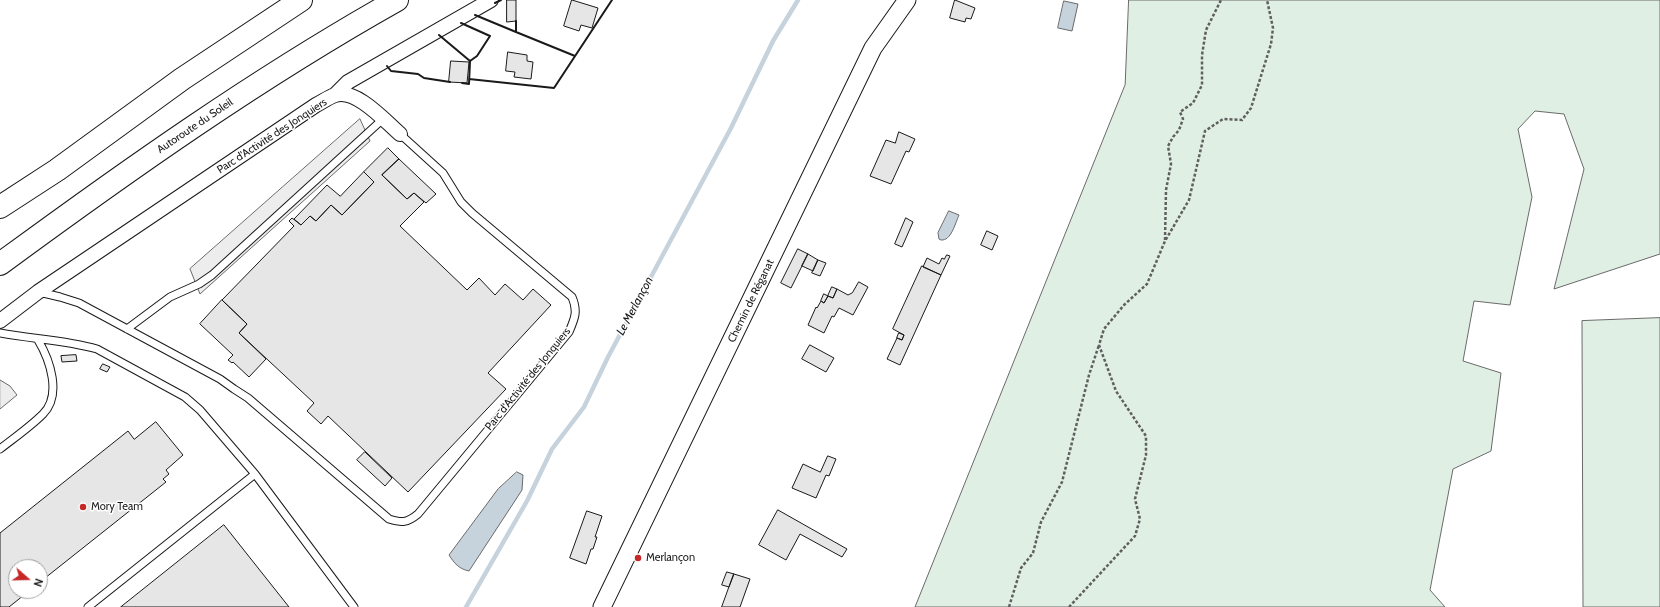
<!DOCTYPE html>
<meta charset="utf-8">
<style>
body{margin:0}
#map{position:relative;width:1660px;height:607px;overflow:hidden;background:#fff;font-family:Cabin,sans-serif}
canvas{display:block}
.north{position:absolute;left:8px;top:559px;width:40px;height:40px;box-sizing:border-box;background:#fff;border:1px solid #a3a3a3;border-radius:50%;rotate:110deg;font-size:11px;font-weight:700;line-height:16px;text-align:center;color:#1a1a1a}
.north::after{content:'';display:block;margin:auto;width:14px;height:18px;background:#c62828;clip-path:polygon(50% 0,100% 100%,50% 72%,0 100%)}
</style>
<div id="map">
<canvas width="1660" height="607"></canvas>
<div class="north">N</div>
</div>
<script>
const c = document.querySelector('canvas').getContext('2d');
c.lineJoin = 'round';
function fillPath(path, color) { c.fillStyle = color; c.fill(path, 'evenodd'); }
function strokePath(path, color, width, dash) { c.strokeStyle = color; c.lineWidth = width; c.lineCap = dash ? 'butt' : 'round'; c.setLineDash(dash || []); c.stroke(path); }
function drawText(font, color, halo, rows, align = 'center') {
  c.font = font + ' Cabin,sans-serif'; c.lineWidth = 3; c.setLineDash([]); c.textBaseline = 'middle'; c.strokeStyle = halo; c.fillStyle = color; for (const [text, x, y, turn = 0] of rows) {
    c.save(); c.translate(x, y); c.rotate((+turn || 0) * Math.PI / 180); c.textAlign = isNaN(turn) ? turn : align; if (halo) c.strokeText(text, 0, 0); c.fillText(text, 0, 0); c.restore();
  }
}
const green = new Path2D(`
 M 1129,0 L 1660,0 L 1660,254 L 1554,289 L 1584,169 L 1564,114 L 1535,111 L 1518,129 L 1532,197 L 1510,305 L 1474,301 L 1463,361 L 1501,373 L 1491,451 L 1453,469 L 1430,590 L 1445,607 L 915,607 L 1125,85 Z
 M 1660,318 L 1660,607 L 1583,607 L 1582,321 Z`);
const parking = new Path2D(`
 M 360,119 L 370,141 L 200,294 L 190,269 Z
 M 0,380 L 10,386 L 17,395 L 0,409 Z`);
const water = new Path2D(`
 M 1064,1 L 1078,4 L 1072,31 L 1058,28 Z
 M 949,211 L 959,215 C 955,224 951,241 941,240 L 939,239 L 938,233 Z
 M 517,472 L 523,475 L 522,490 L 469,571 C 459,569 454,563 449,555 L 498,489 Z`);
const stream = new Path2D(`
 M 466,607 L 527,501 L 552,449 L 584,407 L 608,357 L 731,128 L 773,41 L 798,0`);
const building = new Path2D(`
 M 507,0 L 516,0 L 516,21 L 507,22 Z
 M 572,0 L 598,8 L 592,28 L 581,25 L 579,31 L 564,26 Z
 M 955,0 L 975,8 L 971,19 L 966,18 L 965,22 L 950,18 Z
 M 508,52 L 527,55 L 527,61 L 533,62 L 531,79 L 514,77 L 515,72 L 506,71 Z
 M 451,61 L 469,62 L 467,83 L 449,82 Z
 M 899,132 L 915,139 L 909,152 L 906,151 L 891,184 L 870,176 L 886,140 L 895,143 Z
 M 388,148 L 399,159 L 382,175 L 407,199 L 414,193 L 424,202 L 400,226 L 467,290 L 479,278 L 495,295 L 505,284 L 523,300 L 533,289 L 551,305 L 488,373 L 506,389 L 408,492 L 328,416 L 321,424 L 307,411 L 314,403 L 239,333 L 247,324 L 222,300 L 294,226 L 289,221 L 292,218 L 301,225 L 310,216 L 316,221 L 331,205 L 342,215 L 374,182 L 364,172 Z
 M 399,159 L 436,194 L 426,203 L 414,193 L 407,199 L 382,175 Z
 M 364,172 L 374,182 L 342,215 L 331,205 L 316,221 L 310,216 L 301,225 L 294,219 L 327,185 L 340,196 Z
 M 906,218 L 913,222 L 902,247 L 895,244 Z
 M 987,231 L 998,236 L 992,250 L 981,245 Z
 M 798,249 L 808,254 L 791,288 L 781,283 Z
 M 808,254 L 818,260 L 813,271 L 802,266 Z
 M 947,255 L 950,256 L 941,275 L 923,267 L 927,258 L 939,264 L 942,258 L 944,259 Z
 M 818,260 L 826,263 L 820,276 L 812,273 Z
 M 922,266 L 941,275 L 900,365 L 887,359 L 897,338 L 902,340 L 904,335 L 893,329 Z
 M 859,282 L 868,287 L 853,315 L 839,308 L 834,317 L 832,316 L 824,333 L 808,325 L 816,307 L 817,308 L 821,301 L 824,303 L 828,296 L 833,298 L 837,289 L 848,295 L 852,293 Z
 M 832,287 L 837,289 L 833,298 L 828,296 Z
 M 824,294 L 828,296 L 824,303 L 821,301 Z
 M 222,300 L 247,324 L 239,333 L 266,359 L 249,377 L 233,362 L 232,363 L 228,360 L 233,355 L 200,324 Z
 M 899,333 L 904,335 L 902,340 L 897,338 Z
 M 810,345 L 834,358 L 826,372 L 802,359 Z
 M 76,355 L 77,361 L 62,362 L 61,356 Z
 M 103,364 L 110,367 L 107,372 L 100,369 Z
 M 156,422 L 183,455 L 166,470 L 169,474 L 163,479 L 166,482 L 40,582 L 40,567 L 16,567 L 16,591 L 29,591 L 9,607 L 0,607 L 0,533 L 128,431 L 134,439 Z
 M 365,452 L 392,478 L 385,486 L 357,460 Z
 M 828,456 L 836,459 L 829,476 L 826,475 L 816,498 L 792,488 L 803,464 L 820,472 Z
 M 778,510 L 847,549 L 842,557 L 800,534 L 786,560 L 759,545 Z
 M 587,511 L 602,516 L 595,537 L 597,537 L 593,549 L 591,549 L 586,564 L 570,558 Z
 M 224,525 L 289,607 L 121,607 Z
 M 727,572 L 734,574 L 729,587 L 722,585 Z
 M 734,574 L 750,579 L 740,607 L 722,607 Z`);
const path = new Path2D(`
 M 1165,240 L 1166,190 L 1171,164 L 1168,146 L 1173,137 L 1179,130 L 1183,119 L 1180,112 L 1193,103 L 1202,85 L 1202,55 L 1206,30 L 1221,0
 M 1009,607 L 1021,568 L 1033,553 L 1041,522 L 1062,482 L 1089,375 L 1099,345
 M 1069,607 L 1135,536 L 1140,519 L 1135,499 L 1146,455 L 1146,436 L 1116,391 L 1099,345 L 1104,329 L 1124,305 L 1147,284 L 1165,241 L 1189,200 L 1205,131 L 1223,119 L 1242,120 L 1251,108 L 1271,44 L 1273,28 L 1267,0`);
const service = new Path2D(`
 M 39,292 L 60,297 L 79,303 L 220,379 L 234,389 L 248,398 L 389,519 C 402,523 407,523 418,514 L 569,332 C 575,318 578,311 572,297 L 472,213 L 461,202 L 443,173 L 400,134
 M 127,329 L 170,297 L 199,284 L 212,275 L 383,119
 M 0,333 C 32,339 66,340 97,349 L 185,397 L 200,410 L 255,474 L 354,607
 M 0,449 C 14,438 30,427 43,414 C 62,395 50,360 38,340
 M 88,607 L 255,474`);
const minor = new Path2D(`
 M 335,95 L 348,82 L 491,0
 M 0,321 L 38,292 L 316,105 C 322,102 329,97 335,95 C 356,88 385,121 400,134`);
const tertiary = new Path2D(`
 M 602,607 L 873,48 L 907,0`);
const motorway = new Path2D(`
 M 0,207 L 57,170 L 182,79 L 301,0
 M 0,264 C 128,170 258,78 397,0`);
const wall = new Path2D(`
 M 495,3 L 501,0
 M 475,15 L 516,32
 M 516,21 L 516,32 L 575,56
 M 461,23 L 490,36 L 477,56 L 470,61
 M 439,35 L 470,61 L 469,84 L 462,83
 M 387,66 L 391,71 L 418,74 L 424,78 L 450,82
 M 469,79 L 554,88 L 612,0`);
const markers = [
 [83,507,4,"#c62828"],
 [638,558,4,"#c62828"]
];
const streetNames = [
 ["Autoroute du Soleil",195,126,-34],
 ["Parc d'Activité des Jonquiers",272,136,-33],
 ["Chemin de Réganat",751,301,-64],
 ["Parc d'Activité des Jonquiers",528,379,-51]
];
const poiNames = [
 ["Mory Team",91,507],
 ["Merlançon",646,558]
];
const waterNames = [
 ["Le Merlançon",635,306,-62]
];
fillPath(green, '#e0efe3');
strokePath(green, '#6a6a6a', 1);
fillPath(parking, '#ededed');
strokePath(parking, '#6a6a6a', 1);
fillPath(water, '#c6d2dc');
strokePath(water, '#6a6a6a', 1);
strokePath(stream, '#c6d2dc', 4.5);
fillPath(building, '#e6e6e6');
strokePath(building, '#1a1a1a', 1);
strokePath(service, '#1a1a1a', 9);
strokePath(minor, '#1a1a1a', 16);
strokePath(tertiary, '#1a1a1a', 19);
strokePath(motorway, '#1a1a1a', 24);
strokePath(path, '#5f5f5f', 2.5, [3, 2]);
strokePath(service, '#fff', 7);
strokePath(minor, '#fff', 14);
strokePath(tertiary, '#fff', 17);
strokePath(motorway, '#fff', 22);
strokePath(wall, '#1a1a1a', 2);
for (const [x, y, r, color] of markers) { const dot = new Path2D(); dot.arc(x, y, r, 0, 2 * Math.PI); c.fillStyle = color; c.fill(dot); strokePath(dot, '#fff', 1.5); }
drawText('11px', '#1a1a1a', '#fff', streetNames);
drawText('11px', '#1a1a1a', '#fff', poiNames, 'left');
drawText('italic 12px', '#1a1a1a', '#fff', waterNames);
</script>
